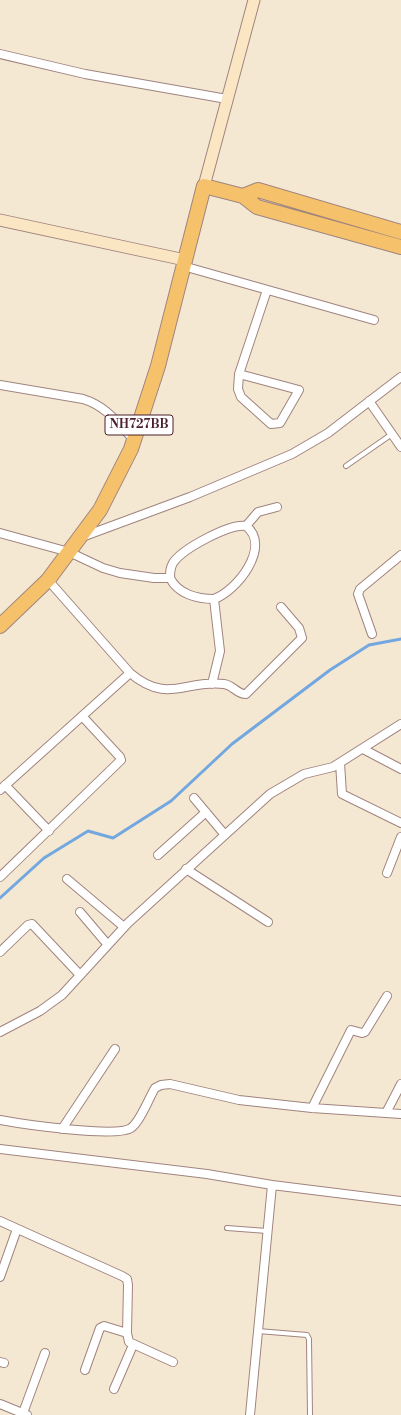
<!DOCTYPE html>
<style>
body{margin:0}
canvas{display:block;background:#f5e8d3}
</style>
<canvas width="401" height="1415"></canvas>
<script>
const c = document.querySelector('canvas').getContext('2d');
c.lineJoin = 'round';
function strokePath(path, color, width, dash) { c.strokeStyle = color; c.lineWidth = width; c.lineCap = dash ? 'butt' : 'round'; c.setLineDash(dash || []); c.stroke(path); }
function drawText(font, color, halo, rows, align = 'center') {
  c.font = font + ' "Libre Bodoni",serif'; c.lineWidth = 4; c.setLineDash([]); c.textBaseline = 'middle'; c.strokeStyle = halo; c.fillStyle = color; for (const [text, x, y, turn = 0] of rows) {
    c.save(); c.translate(x, y); c.rotate((+turn || 0) * Math.PI / 180); c.textAlign = isNaN(turn) ? turn : align; if (halo) c.strokeText(text, 0, 0); c.fillText(text, 0, 0); c.restore();
  }
}
const stream = new Path2D(`
 M 0,898 L 44,858 L 88,831 L 113,838 L 171,801 L 232,744 L 330,670 L 369,645 L 401,639`);
const lane = new Path2D(`
 M 346,466 L 392,434
 M 227,1228 L 267,1231
 M 258,1331 L 307,1335 L 309,1339 L 310,1415`);
const street = new Path2D(`
 M 0,54 L 85,74 L 227,99
 M 183,266 L 374,320
 M 239,374 L 238,389 L 241,397 L 271,424 L 280,423 L 299,390 L 239,374 L 267,290
 M 0,385 L 83,399 C 106,406 118,423 134,440
 M 369,401 L 401,447
 M 246,526 L 258,512 L 277,507
 M 0,533 L 69,552 L 103,568 L 120,573 L 154,578 L 170,578
 M 82,537 L 190,497 L 292,454 L 328,433 L 401,377
 M 48,580 L 130,673 C 168,705 185,679 224,684 C 233,685 238,695 246,694 L 302,638 L 299,628 L 281,607
 M 372,634 L 358,594 L 360,589 L 401,555
 M 212,684 L 220,651 L 214,599 C 237,591 272,546 246,526 C 230,523 182,549 173,563 C 170,568 170,572 170,578 C 178,594 197,599 214,599
 M 363,749 L 401,769
 M 340,763 L 342,794 L 401,823
 M 5,785 L 49,831
 M 0,790 L 130,673
 M 194,798 L 225,835
 M 158,855 L 206,812
 M 186,869 L 268,922
 M 387,873 L 401,837
 M 0,877 L 121,760 L 120,757 L 82,716
 M 67,879 L 124,927
 M 80,912 L 108,945
 M 0,952 L 28,925 L 32,924 L 80,975
 M 0,1032 L 40,1011 L 62,995 L 128,923 L 270,794 L 304,774 L 333,767 L 401,724
 M 312,1108 L 351,1030 L 362,1033 L 365,1032 L 387,996
 M 386,1113 L 401,1114
 M 0,1120 C 21,1124 117,1138 131,1128 C 140,1122 149,1098 155,1088 L 161,1085 L 170,1084 L 239,1100 L 312,1108 L 386,1113 L 401,1084
 M 62,1129 L 115,1049
 M 0,1149 L 207,1174 L 272,1185 L 401,1201
 M 0,1221 L 122,1276 L 127,1279 L 128,1285 L 127,1333 L 129,1342 L 173,1362
 M 0,1277 L 17,1229
 M 0,1362 L 4,1363
 M 85,1370 L 100,1328 L 104,1326 L 127,1333
 M 114,1389 L 133,1345
 M 0,1404 L 27,1415
 M 23,1413 L 45,1353
 M 250,1415 L 272,1185`);
const secondary = new Path2D(`
 M 204,186 L 254,0
 M 0,220 L 185,260`);
const highway = new Path2D(`
 M 243,196 L 258,190 L 401,232
 M 0,626 L 48,580 L 100,510 L 131,449 L 158,366 L 204,186 L 243,196 L 257,207 L 401,247`);
const shields = [
 [139,425,68]
];
const shieldNames = [
 ["NH727BB",139,425]
];
strokePath(stream, '#72a7df', 3);
strokePath(lane, '#a0847f', 6);
strokePath(street, '#a0847f', 10);
strokePath(secondary, '#a0847f', 13);
strokePath(highway, '#a0847f', 16);
strokePath(lane, '#fff', 4);
strokePath(street, '#fff', 8);
strokePath(secondary, '#fbe6c4', 11);
strokePath(highway, '#f5c16b', 14);
for (const [x, y, w] of shields) { const box = new Path2D(); box.roundRect(x - w / 2, y - 10, w, 20, 3); c.fillStyle = '#fff'; c.fill(box); strokePath(box, '#4a1f2b', 1); }
drawText('bold 12px', '#4a1f2b', null, shieldNames);
</script>
